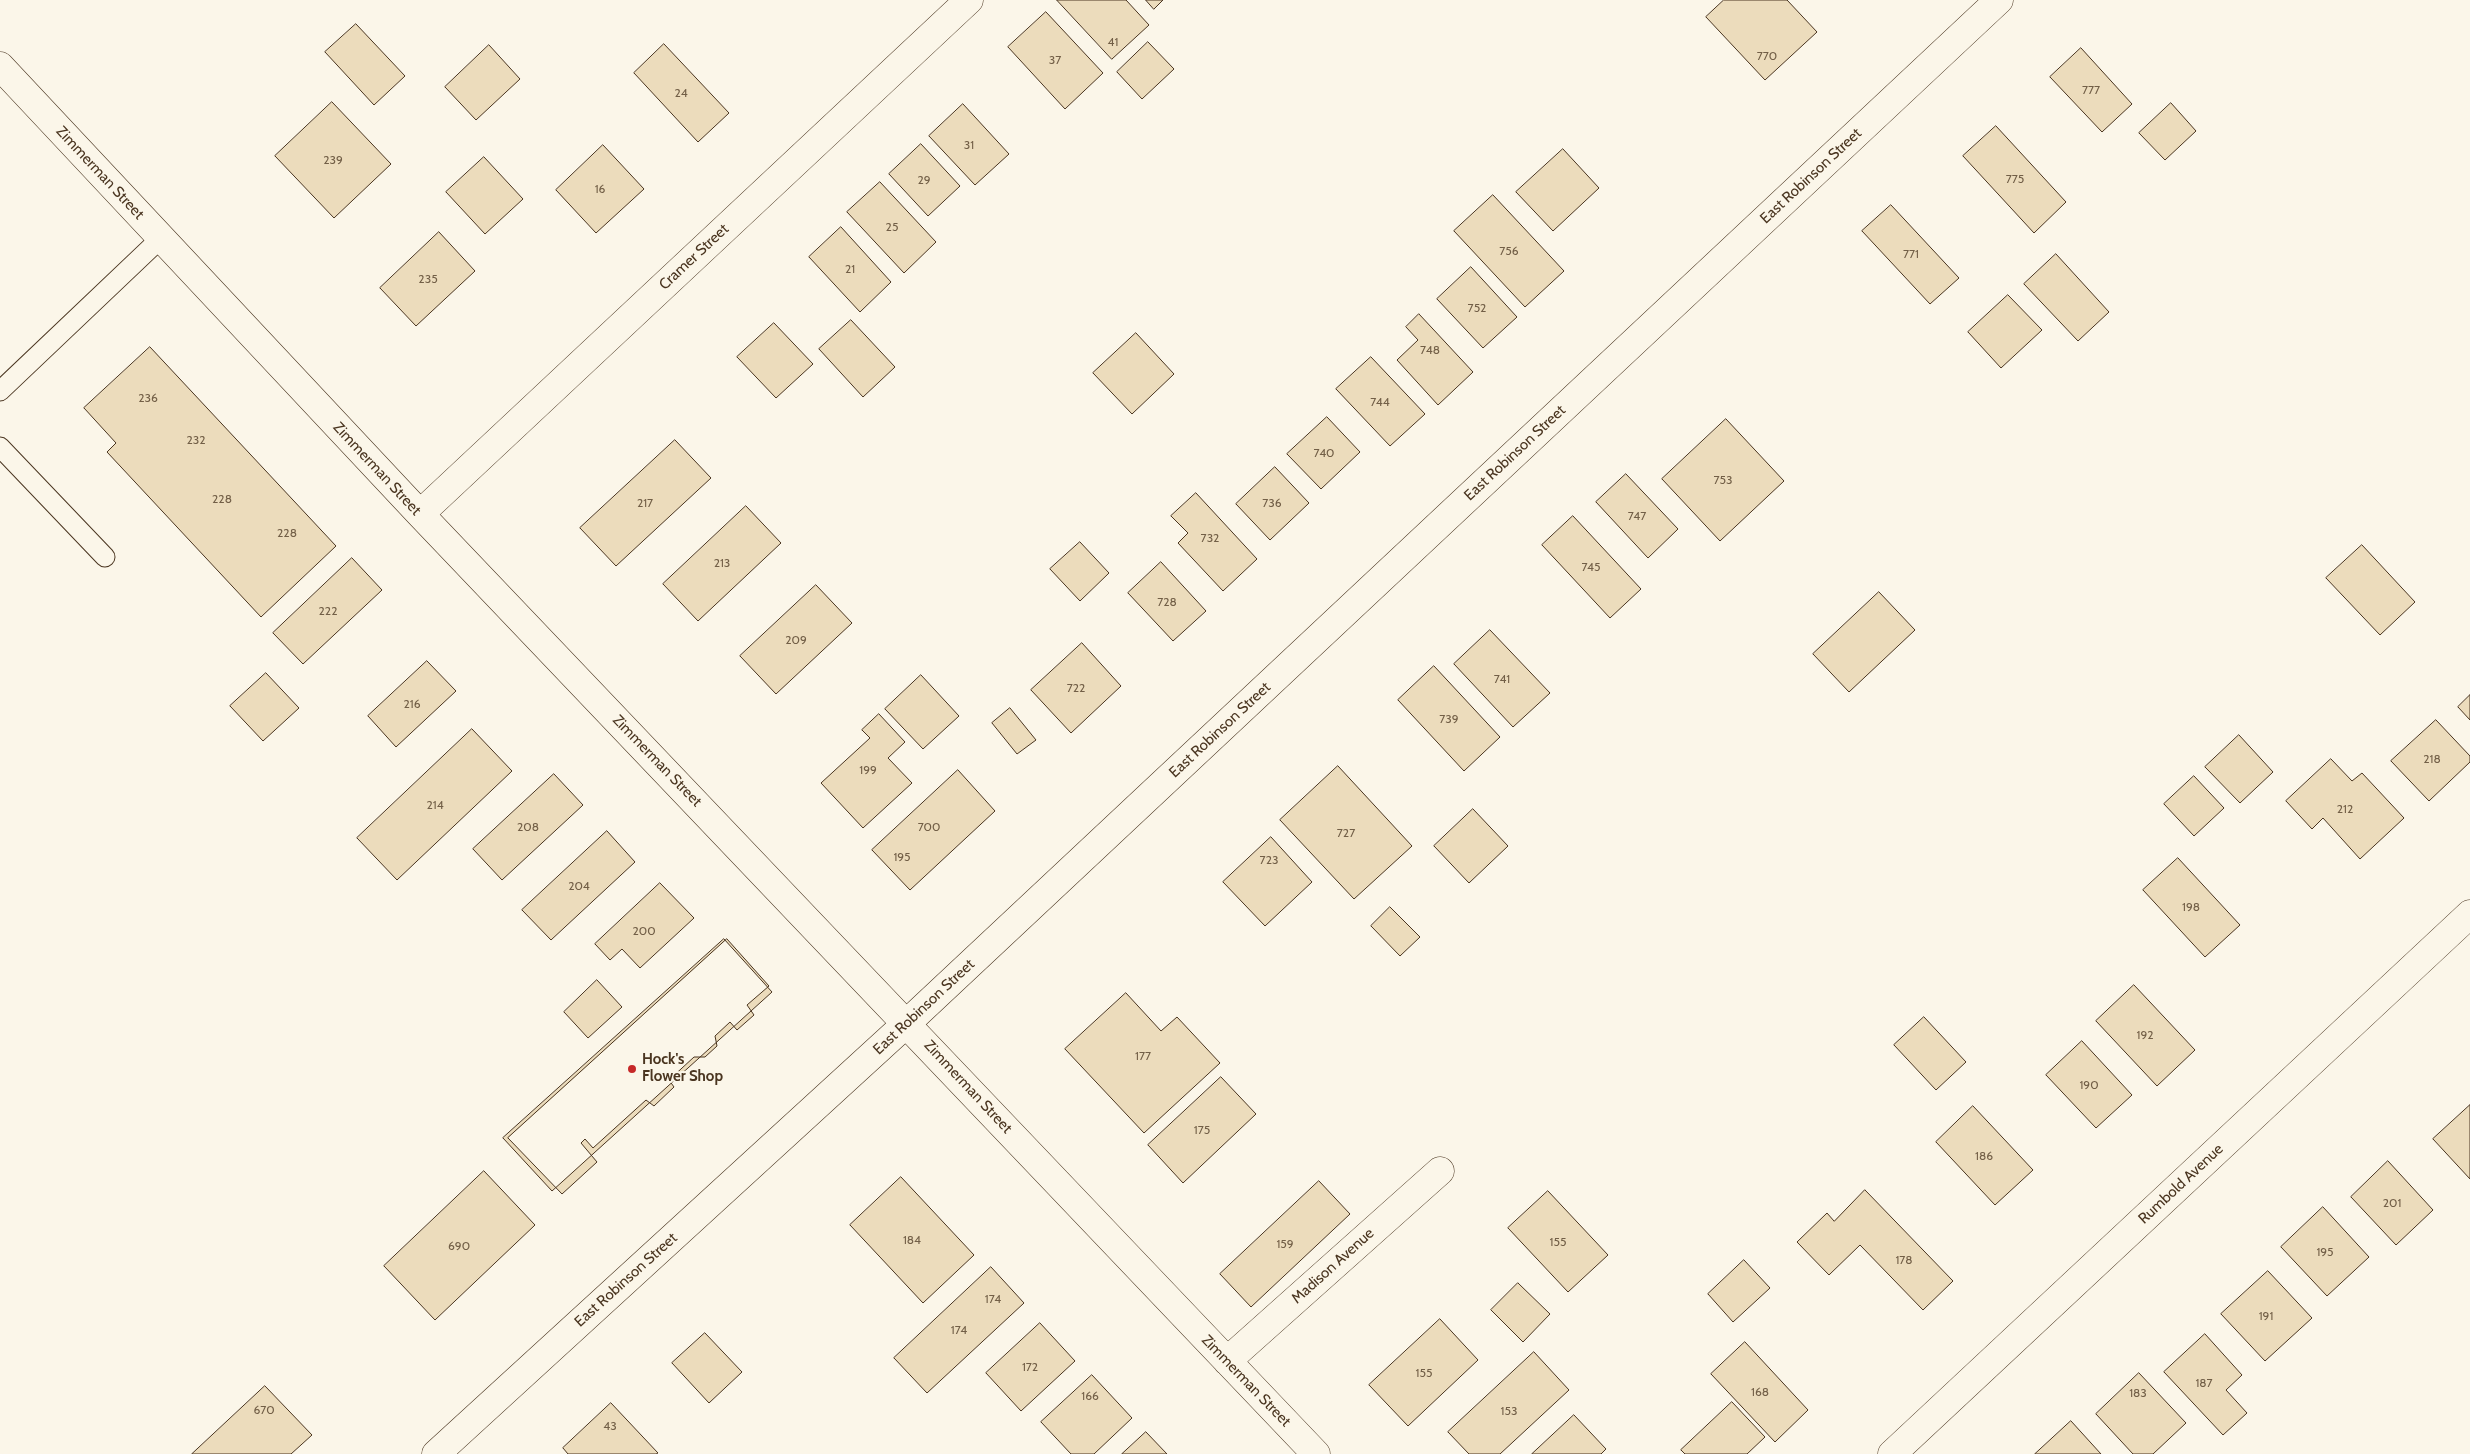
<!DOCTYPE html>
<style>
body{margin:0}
canvas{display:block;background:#fbf6e9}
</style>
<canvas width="2470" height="1454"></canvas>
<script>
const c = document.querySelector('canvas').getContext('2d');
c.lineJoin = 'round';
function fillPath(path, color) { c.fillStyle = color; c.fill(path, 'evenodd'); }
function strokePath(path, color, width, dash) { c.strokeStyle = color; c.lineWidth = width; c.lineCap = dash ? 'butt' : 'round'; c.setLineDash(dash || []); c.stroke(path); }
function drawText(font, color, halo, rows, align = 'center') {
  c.font = font + ' Cabin,sans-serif'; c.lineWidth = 4; c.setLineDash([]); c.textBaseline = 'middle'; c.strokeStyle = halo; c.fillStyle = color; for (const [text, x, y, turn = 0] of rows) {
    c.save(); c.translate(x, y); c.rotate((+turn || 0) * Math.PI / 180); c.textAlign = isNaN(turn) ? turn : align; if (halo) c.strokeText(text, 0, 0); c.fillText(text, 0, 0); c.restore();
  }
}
const building = new Path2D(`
 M 1057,0 L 1126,0 L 1149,25 L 1112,59 Z
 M 1146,0 L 1163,0 L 1154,9 Z
 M 1724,0 L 1787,0 L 1817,32 L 1765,80 L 1706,17 Z
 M 1046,12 L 1103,73 L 1065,109 L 1008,47 Z
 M 356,24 L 405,76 L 374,105 L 325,52 Z
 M 1148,42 L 1174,69 L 1142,99 L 1117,72 Z
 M 664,44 L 729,113 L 698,142 L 634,73 Z
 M 489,45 L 520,79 L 476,120 L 445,87 Z
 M 2081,48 L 2132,104 L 2102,132 L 2050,77 Z
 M 332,102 L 391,164 L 334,218 L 275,156 Z
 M 2171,103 L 2196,131 L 2165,160 L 2139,133 Z
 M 963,104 L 1009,154 L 975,185 L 929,136 Z
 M 1996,126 L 2066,202 L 2034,233 L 1963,156 Z
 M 921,144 L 960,186 L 928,216 L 889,174 Z
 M 603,145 L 644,189 L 596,233 L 556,190 Z
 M 1563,149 L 1599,188 L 1553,231 L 1516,192 Z
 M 484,157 L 523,199 L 485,234 L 446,192 Z
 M 880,182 L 936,242 L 904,273 L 847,212 Z
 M 1493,195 L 1564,271 L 1525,307 L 1454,231 Z
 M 1891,205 L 1959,278 L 1930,304 L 1862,231 Z
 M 841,227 L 891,282 L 860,312 L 809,257 Z
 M 439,232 L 475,271 L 416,326 L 380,288 Z
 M 2056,254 L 2109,312 L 2078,341 L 2024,284 Z
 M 1471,267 L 1517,317 L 1483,348 L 1437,299 Z
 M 2008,295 L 2042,330 L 2001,368 L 1968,332 Z
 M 1419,314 L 1473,372 L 1438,405 L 1397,360 L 1418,340 L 1406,327 Z
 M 851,320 L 895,367 L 863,397 L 819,349 Z
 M 774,323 L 813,364 L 776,398 L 737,357 Z
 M 1136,333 L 1174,374 L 1132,414 L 1093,373 Z
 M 150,347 L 336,546 L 261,617 L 107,452 L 116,443 L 84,408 Z
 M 1371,357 L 1425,414 L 1390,446 L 1336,389 Z
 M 1327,417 L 1360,452 L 1321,489 L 1287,454 Z
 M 1726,419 L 1784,481 L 1720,541 L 1662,479 Z
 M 675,440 L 711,478 L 616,566 L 580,528 Z
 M 1275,467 L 1309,503 L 1270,540 L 1236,504 Z
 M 1626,474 L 1678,529 L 1648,558 L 1596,502 Z
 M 1196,493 L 1257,559 L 1223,591 L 1178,543 L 1188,533 L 1171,516 Z
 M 746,506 L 781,543 L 698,621 L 663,584 Z
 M 1573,516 L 1641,589 L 1610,618 L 1542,545 Z
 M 1080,542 L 1109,573 L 1080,601 L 1050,569 Z
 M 2362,545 L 2415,602 L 2380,635 L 2326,578 Z
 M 352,558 L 382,590 L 303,664 L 273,633 Z
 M 1161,562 L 1206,611 L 1173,641 L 1128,593 Z
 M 816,585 L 852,623 L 776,694 L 740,656 Z
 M 1879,592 L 1915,630 L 1849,692 L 1813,654 Z
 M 1490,630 L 1550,693 L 1513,727 L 1454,664 Z
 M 1082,643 L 1121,686 L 1071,733 L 1031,690 Z
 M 427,661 L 456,691 L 396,747 L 368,716 Z
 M 1434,666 L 1500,737 L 1464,771 L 1398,700 Z
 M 266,673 L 299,708 L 263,741 L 230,706 Z
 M 921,675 L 959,716 L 923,749 L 885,709 Z
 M 2470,695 L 2470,720 L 2458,707 Z
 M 1010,708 L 1036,740 L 1017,754 L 992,723 Z
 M 879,714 L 905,742 L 888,758 L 912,783 L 863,828 L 821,783 L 870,738 L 862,730 Z
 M 2436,720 L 2470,756 L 2470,762 L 2429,801 L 2391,761 Z
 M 472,729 L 512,771 L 397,880 L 357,838 Z
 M 2239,735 L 2273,772 L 2240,803 L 2205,767 Z
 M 2331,759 L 2352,781 L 2362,773 L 2404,818 L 2360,859 L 2323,818 L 2312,829 L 2286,801 Z
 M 1338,766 L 1412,846 L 1354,899 L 1280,820 Z
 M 958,770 L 995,811 L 910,890 L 872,850 Z
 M 554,774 L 583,805 L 502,880 L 473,849 Z
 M 2194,776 L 2224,808 L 2194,836 L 2164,804 Z
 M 1473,809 L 1508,846 L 1469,883 L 1434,846 Z
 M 607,831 L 635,862 L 551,940 L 522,910 Z
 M 1271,837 L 1312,882 L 1265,926 L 1223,882 Z
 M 2178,858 L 2240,925 L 2205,957 L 2143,890 Z
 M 660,883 L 694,918 L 640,968 L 622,949 L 610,960 L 595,944 Z
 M 1390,907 L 1420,937 L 1400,956 L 1371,926 Z
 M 724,939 L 772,992 L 552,1191 L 503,1138 Z
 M 727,939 L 769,986 L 747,1005 L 754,1015 L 737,1030 L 730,1022 L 715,1036 L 717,1046 L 705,1057 L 694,1057 L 669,1080 L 674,1087 L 654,1106 L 646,1100 L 593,1148 L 585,1139 L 581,1143 L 597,1162 L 562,1194 L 508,1138 Z
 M 597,980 L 622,1007 L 588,1038 L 564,1012 Z
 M 2134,985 L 2195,1050 L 2157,1086 L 2096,1021 Z
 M 1126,993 L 1161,1031 L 1177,1017 L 1220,1063 L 1144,1133 L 1065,1049 Z
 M 1924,1017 L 1966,1062 L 1936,1090 L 1894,1045 Z
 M 2082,1041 L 2132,1095 L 2096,1128 L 2046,1075 Z
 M 1221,1077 L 1256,1114 L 1183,1183 L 1148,1145 Z
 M 2470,1105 L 2470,1179 L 2433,1139 Z
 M 1973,1106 L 2033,1170 L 1995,1205 L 1936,1142 Z
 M 2388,1161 L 2433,1210 L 2396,1245 L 2351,1197 Z
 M 484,1171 L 535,1225 L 435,1320 L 384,1266 Z
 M 901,1177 L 974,1255 L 923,1303 L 850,1225 Z
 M 1319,1181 L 1350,1214 L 1251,1307 L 1220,1274 Z
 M 1865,1190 L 1953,1281 L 1923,1310 L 1860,1245 L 1829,1275 L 1797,1242 L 1827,1213 L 1834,1221 Z
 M 1548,1191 L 1608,1255 L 1568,1292 L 1508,1228 Z
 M 2323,1207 L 2369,1257 L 2327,1296 L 2281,1247 Z
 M 1744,1260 L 1770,1288 L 1733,1322 L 1708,1294 Z
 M 991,1267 L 1024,1303 L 927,1393 L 894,1358 Z
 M 2268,1271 L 2312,1318 L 2265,1361 L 2221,1314 Z
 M 1518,1283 L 1550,1314 L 1523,1342 L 1491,1310 Z
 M 1440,1319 L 1478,1360 L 1408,1426 L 1369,1385 Z
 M 1040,1323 L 1075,1361 L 1021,1411 L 986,1373 Z
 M 705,1333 L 742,1372 L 709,1403 L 672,1363 Z
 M 2205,1334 L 2242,1375 L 2226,1390 L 2247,1413 L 2223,1435 L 2164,1372 Z
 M 1745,1342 L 1808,1410 L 1775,1442 L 1711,1374 Z
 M 1534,1352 L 1569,1390 L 1500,1454 L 1469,1454 L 1448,1432 Z
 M 2139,1373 L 2186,1423 L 2153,1454 L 2133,1454 L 2096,1414 Z
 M 1092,1375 L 1132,1418 L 1094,1454 L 1071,1454 L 1041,1422 Z
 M 265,1386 L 312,1435 L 291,1454 L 192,1454 Z
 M 1732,1402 L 1765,1437 L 1747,1454 L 1685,1454 L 1681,1450 Z
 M 611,1403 L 658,1453 L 656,1454 L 568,1454 L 563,1448 Z
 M 1574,1415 L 1606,1449 L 1601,1454 L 1532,1454 Z
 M 2071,1421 L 2101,1454 L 2035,1454 Z
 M 1146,1432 L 1167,1454 L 1122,1454 Z`);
const service = new Path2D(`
 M 0,391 L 161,238
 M 0,447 L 105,557`);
const minor = new Path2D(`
 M 0,66 L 420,514 L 1316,1454
 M 420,514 L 969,0
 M 1227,1361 L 1440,1171
 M 1892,1454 L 2470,914`);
const tertiary = new Path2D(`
 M 436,1454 L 907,1023 L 1999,0`);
const markers = [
 [632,1069,5,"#c62828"]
];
const numberNames = [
 ["41",1113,42],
 ["770",1767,56],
 ["37",1055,60],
 ["777",2091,90],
 ["24",681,93],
 ["31",969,145],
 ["239",333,160],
 ["775",2015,179],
 ["29",924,180],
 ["16",600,189],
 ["25",892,227],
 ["756",1509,251],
 ["771",1911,254],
 ["21",850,269],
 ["235",428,279],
 ["752",1477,308],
 ["748",1430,350],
 ["236",148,398],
 ["744",1380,402],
 ["232",196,440],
 ["740",1324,453],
 ["753",1723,480],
 ["228",222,499],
 ["217",645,503],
 ["736",1272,503],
 ["747",1637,516],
 ["228",287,533],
 ["732",1210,538],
 ["213",722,563],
 ["745",1591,567],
 ["728",1167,602],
 ["222",328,611],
 ["209",796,640],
 ["741",1502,679],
 ["722",1076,688],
 ["216",412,704],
 ["739",1449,719],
 ["218",2432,759],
 ["199",868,770],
 ["214",435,805],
 ["212",2345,809],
 ["208",528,827],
 ["700",929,827],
 ["727",1346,833],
 ["195",902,857],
 ["723",1269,860],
 ["204",579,886],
 ["198",2191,907],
 ["200",644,931],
 ["192",2145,1035],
 ["177",1143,1056],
 ["190",2089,1085],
 ["175",1202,1130],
 ["186",1984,1156],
 ["201",2392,1203],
 ["184",912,1240],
 ["155",1558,1242],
 ["159",1285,1244],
 ["690",459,1246],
 ["195",2325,1252],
 ["178",1904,1260],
 ["174",993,1299],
 ["191",2266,1316],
 ["174",959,1330],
 ["172",1030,1367],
 ["155",1424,1373],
 ["187",2204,1383],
 ["168",1760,1392],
 ["183",2138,1393],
 ["166",1090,1396],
 ["670",264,1410],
 ["153",1509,1411],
 ["43",610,1426]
];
const streetNames = [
 ["Zimmerman Street",100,173,47],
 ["East Robinson Street",1811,176,-43],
 ["Cramer Street",694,257,-43],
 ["East Robinson Street",1515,453,-43],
 ["Zimmerman Street",377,469,47],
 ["East Robinson Street",1220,730,-43],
 ["Zimmerman Street",657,761,46],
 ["East Robinson Street",924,1007,-43],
 ["Zimmerman Street",968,1087,47],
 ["Rumbold Avenue",2181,1184,-43],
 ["Madison Avenue",1333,1266,-42],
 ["East Robinson Street",626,1280,-42],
 ["Zimmerman Street",1246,1381,46]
];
const poiNames = [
 ["Hock's",642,1060],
 ["Flower Shop",642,1077]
];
fillPath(building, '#ecdcbc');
strokePath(building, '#4a3520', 1);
strokePath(service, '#4a3520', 21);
strokePath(minor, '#4a3520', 29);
strokePath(tertiary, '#4a3520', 29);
strokePath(service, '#fbf6e9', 19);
strokePath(minor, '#fbf6e9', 28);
strokePath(tertiary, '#fbf6e9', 28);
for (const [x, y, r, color] of markers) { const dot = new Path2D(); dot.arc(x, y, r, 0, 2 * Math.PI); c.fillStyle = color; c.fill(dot); strokePath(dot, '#fbf6e9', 2); }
drawText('12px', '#725f47', null, numberNames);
drawText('15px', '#4a3520', '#fbf6e9', streetNames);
drawText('bold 15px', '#4a3520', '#fbf6e9', poiNames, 'left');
</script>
